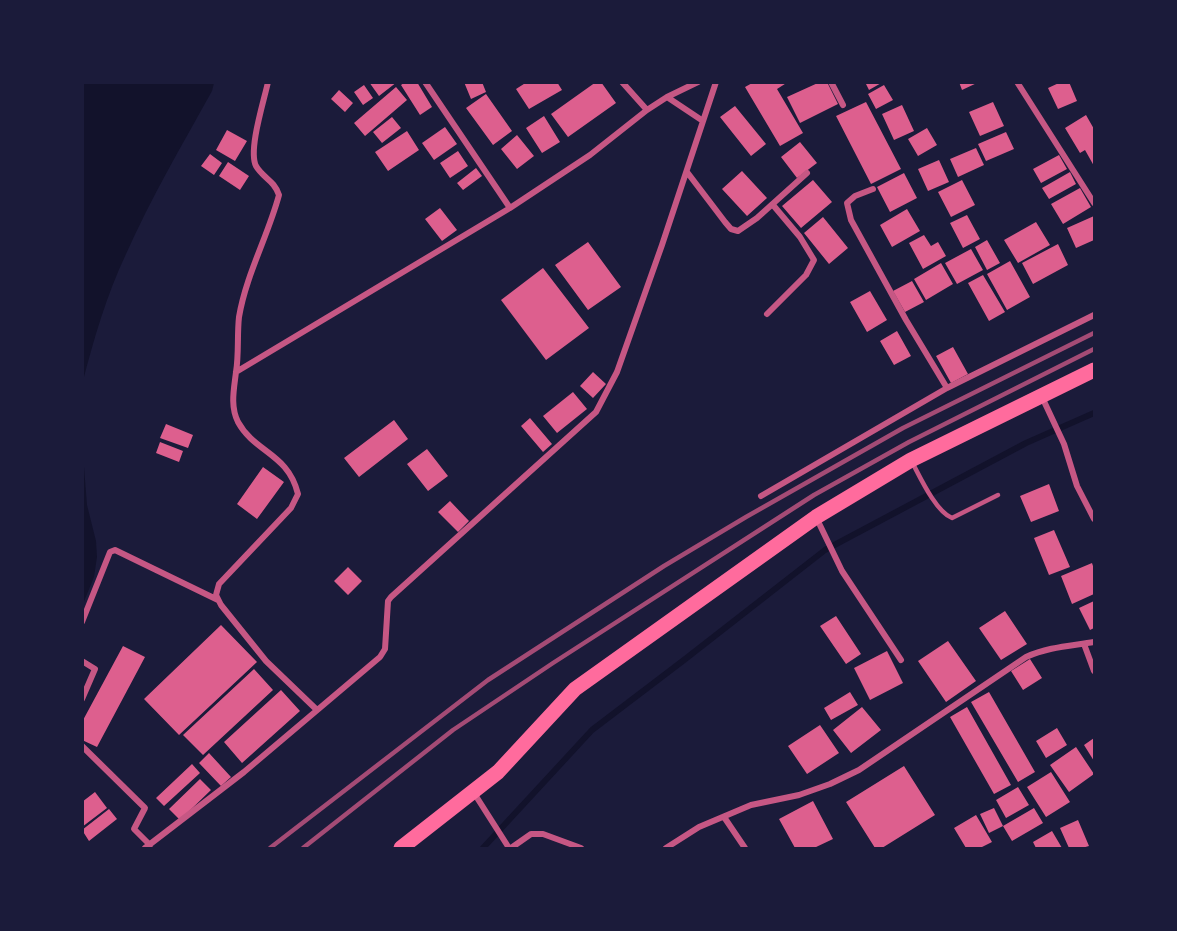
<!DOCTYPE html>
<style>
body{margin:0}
#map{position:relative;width:1177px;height:931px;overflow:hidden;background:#1b1b3a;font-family:Rubik,sans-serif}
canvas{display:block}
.frame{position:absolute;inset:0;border:84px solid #1b1b3a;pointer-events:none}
</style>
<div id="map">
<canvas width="1177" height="931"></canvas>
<div class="frame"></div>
</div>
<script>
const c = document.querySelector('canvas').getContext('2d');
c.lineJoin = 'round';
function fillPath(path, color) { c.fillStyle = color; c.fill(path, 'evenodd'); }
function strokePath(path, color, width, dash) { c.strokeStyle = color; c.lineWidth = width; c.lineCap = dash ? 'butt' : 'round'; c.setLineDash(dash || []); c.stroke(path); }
const water = new Path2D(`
 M 83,82 L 214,83 L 212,91 C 182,145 151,198 126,254 C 107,294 94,338 83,381 Z
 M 82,441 L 87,505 L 96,541 L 97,557 L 94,577 L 83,604 Z`);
const stream = new Path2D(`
 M 483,848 L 592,730 L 684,660 L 825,550 L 1026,443 L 1094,413`);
const building = new Path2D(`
 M 369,82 L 397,82 L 379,96 Z
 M 405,82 L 417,82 L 432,107 L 420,115 L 401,85 Z
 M 464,82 L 482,82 L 486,92 L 471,99 Z
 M 527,82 L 557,82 L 562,90 L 529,109 L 516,89 Z
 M 596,82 L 601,82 L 616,103 L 568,137 L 551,114 Z
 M 754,82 L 788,82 L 777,89 L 803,133 L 780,146 L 745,87 Z
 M 820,82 L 827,82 L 838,104 L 800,123 L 787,97 Z
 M 865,82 L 883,82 L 869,90 Z
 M 959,82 L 979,82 L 962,90 Z
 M 1061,82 L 1069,82 L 1077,101 L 1058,109 L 1048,88 Z
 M 364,85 L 373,98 L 363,105 L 354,92 Z
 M 884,85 L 893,100 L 876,109 L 868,94 Z
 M 396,87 L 407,100 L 365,136 L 354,123 Z
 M 339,90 L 353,103 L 345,112 L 331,99 Z
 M 486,94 L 512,131 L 493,145 L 466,108 Z
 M 866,102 L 901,169 L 871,184 L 836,116 Z
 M 993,102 L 1004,126 L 980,136 L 969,112 Z
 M 902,105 L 914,131 L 894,140 L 882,114 Z
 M 735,106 L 766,144 L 751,156 L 720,117 Z
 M 1086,115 L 1094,129 L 1094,166 L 1085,150 L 1080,153 L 1065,128 Z
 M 544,116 L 560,142 L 542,153 L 526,128 Z
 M 392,117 L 401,128 L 382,143 L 373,132 Z
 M 445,127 L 457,144 L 434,160 L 422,143 Z
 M 927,128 L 937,145 L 918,156 L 908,139 Z
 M 227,130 L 247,141 L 235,161 L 216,150 Z
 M 407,131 L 419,150 L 388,171 L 375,152 Z
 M 1006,132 L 1014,149 L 986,161 L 978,144 Z
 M 517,135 L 534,156 L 517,169 L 501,149 Z
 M 800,142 L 817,163 L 797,178 L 781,157 Z
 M 976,148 L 984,165 L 958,177 L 950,159 Z
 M 458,151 L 468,166 L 450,178 L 440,163 Z
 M 210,154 L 222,163 L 214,175 L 201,166 Z
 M 1059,155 L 1067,169 L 1041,183 L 1033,169 Z
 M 939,160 L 949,182 L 928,191 L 918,169 Z
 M 228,162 L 249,176 L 240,190 L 219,176 Z
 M 476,168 L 482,176 L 463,190 L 457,183 Z
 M 742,171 L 767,198 L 747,216 L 722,189 Z
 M 1070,172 L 1076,184 L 1049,199 L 1042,188 Z
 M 904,173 L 917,198 L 890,212 L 877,187 Z
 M 813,180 L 832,202 L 801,228 L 782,206 Z
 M 962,180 L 975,205 L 951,217 L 938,192 Z
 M 1080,188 L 1091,207 L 1063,224 L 1051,204 Z
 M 440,208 L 457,230 L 442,241 L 425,219 Z
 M 907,209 L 920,231 L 892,247 L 880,225 Z
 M 967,215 L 980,239 L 963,248 L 950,223 Z
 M 1094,216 L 1094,240 L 1076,248 L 1067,228 Z
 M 823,217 L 848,248 L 829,264 L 804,233 Z
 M 1036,222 L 1050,245 L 1018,263 L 1004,240 Z
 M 924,235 L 931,246 L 938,242 L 946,256 L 923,269 L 909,243 Z
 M 987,240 L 1000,263 L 987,270 L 975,247 Z
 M 588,242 L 621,287 L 588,310 L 555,265 Z
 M 1058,244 L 1068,265 L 1033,284 L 1022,263 Z
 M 971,249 L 983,270 L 957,284 L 945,263 Z
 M 1010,261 L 1030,297 L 1007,310 L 987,274 Z
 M 941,263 L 953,284 L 926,300 L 914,279 Z
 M 543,268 L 589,328 L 546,360 L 501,300 Z
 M 983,275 L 1005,312 L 989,321 L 968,283 Z
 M 912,281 L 924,302 L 905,312 L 893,291 Z
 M 870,291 L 887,320 L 867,332 L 850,302 Z
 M 897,331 L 911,356 L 894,365 L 880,341 Z
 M 953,347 L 968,374 L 951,383 L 936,356 Z
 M 593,372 L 606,384 L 593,398 L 580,386 Z
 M 573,392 L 587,409 L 557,433 L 543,416 Z
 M 530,418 L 552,444 L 543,452 L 521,426 Z
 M 394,420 L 408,439 L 359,477 L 344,458 Z
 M 166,424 L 193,435 L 188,448 L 160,438 Z
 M 160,442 L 183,451 L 179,462 L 156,453 Z
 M 427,449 L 448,476 L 428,491 L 407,464 Z
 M 263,467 L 284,482 L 257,519 L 237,504 Z
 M 1049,484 L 1059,511 L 1031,522 L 1020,496 Z
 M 450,501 L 469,521 L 458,532 L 438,512 Z
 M 1054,530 L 1070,567 L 1049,575 L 1034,538 Z
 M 1092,563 L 1094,569 L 1094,594 L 1072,604 L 1061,576 Z
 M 348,567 L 362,581 L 348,595 L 334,581 Z
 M 1094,601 L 1094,628 L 1090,630 L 1079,608 Z
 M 1005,611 L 1027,644 L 1001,660 L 979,628 Z
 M 836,616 L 861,654 L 846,664 L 820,626 Z
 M 221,625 L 257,662 L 179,735 L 144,699 Z
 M 948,641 L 976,681 L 946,702 L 918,661 Z
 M 123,646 L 145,657 L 97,747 L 82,740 L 82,722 Z
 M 887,651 L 903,683 L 870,700 L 854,668 Z
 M 1030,659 L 1042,678 L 1023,690 L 1011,671 Z
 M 254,669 L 273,690 L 203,755 L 183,735 Z
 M 281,690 L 300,711 L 242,763 L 224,742 Z
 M 850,692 L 858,705 L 831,720 L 824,708 Z
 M 989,692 L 1035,772 L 1018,782 L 971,702 Z
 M 862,707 L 881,730 L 851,753 L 833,730 Z
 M 967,707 L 1011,785 L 994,794 L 950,717 Z
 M 820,725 L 839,753 L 807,774 L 788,746 Z
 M 1057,728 L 1067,745 L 1046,758 L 1036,741 Z
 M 1094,738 L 1094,761 L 1084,745 Z
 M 1076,747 L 1094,774 L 1069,792 L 1050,765 Z
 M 209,753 L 231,777 L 221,786 L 199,763 Z
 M 192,764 L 200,773 L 164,806 L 156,798 Z
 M 904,766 L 935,815 L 882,848 L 875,848 L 846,802 Z
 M 1051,772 L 1070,802 L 1046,817 L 1027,787 Z
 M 200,779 L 211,790 L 180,820 L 169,809 Z
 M 1018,787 L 1029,805 L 1006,818 L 996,800 Z
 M 95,792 L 107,808 L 82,827 L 82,802 Z
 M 813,801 L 833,839 L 814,848 L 795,848 L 779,819 Z
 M 994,808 L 1003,826 L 1034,808 L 1043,823 L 1012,841 L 1003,826 L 989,833 L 980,814 Z
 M 109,809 L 117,819 L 89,841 L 82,830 Z
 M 976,815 L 992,842 L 980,848 L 966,848 L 954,828 Z
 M 1078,820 L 1089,846 L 1082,848 L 1069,848 L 1060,828 Z
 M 1052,831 L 1062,848 L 1036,848 L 1033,842 Z`);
const service = new Path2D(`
 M 912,462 C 920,477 936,512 952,518 L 998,495`);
const minor = new Path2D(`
 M 268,82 C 264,101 248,150 256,166 C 263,178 274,180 279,195 C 268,236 246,275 239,317 C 237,335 239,354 236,372 C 234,389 230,406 238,422 C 255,453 288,453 298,494 L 291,508 L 219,584 L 216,595 L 221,605 L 266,661 L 317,710
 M 425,82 L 510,208
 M 622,82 L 647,110 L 667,97 L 703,121
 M 831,82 L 843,105
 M 1017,82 L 1094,203
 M 667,97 L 698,82
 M 687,172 L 725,222 L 731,229 L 738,231 L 757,218 L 807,173
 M 873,189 L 855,196 L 847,203 L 851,220 L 906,320 L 947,388
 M 767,314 L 806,275 L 814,260 L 800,237 L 773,205
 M 236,372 L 510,208 L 590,155 L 647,110
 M 1042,397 L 1064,444 L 1077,486 L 1094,519
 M 761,496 L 947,388 L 1094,315
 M 816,517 L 842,571 L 901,660
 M 82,622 L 110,552 L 115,550 L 218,600
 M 1084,644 L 1094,671
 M 82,661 L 95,669 L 82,699
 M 82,746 L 145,808 L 134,829 L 150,845
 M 474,793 L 509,848
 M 724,817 L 745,848
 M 145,848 L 244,772 L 380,657 L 385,649 L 388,601 L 391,597 L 596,412 L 617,372 L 662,245 L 716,82
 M 511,848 L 531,834 L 543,834 L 581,848
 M 666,848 L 699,827 L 751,805 L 799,795 L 830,784 L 859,770 L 1026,657 C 1048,647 1070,646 1094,642`);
const primary = new Path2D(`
 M 401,848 L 498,772 L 575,689 L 816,517 L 911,460 L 1094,370`);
const rail = new Path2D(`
 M 270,848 L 488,680 L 664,566 L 746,517 L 903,428 L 1094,333
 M 303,848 L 453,730 L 553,663 L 814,495 L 909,442 L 1094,349`);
fillPath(water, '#12122b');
strokePath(stream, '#12122b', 6);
fillPath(building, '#dd5f8e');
strokePath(service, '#c65784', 4.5);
strokePath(minor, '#c65784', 6);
strokePath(primary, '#ff6b9d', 15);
strokePath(rail, '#a44b75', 4.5);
</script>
